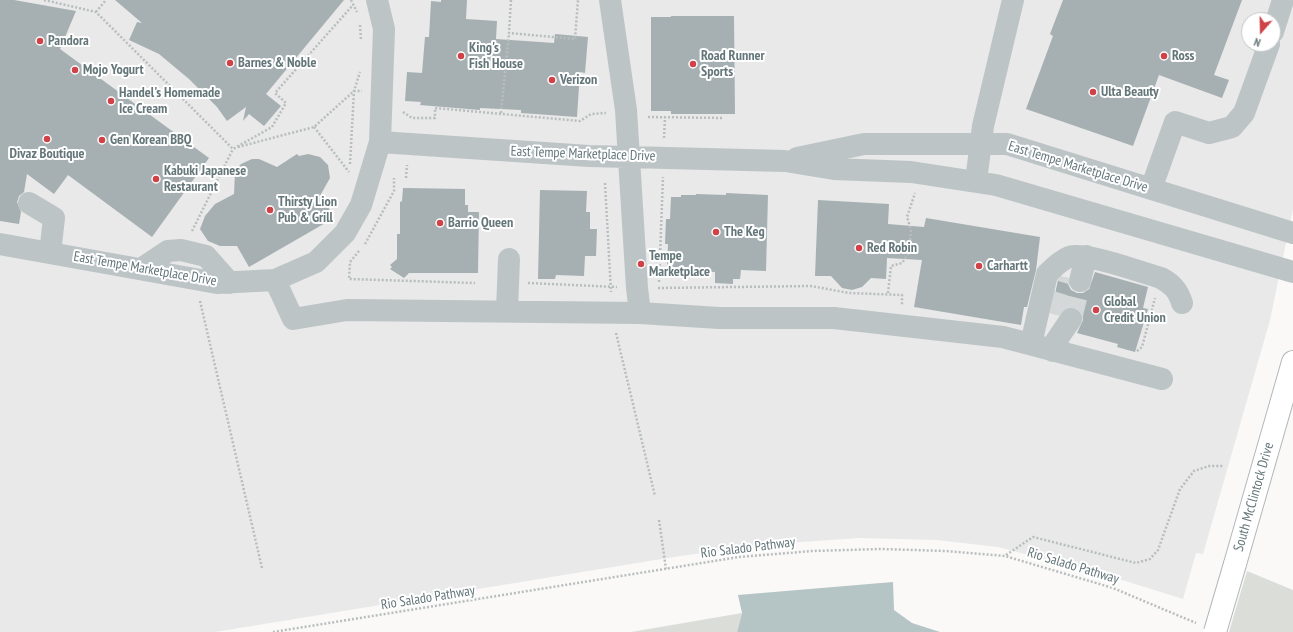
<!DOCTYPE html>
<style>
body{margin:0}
#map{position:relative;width:1293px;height:632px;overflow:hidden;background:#faf9f8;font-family:"PT Sans Narrow",sans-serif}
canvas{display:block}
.north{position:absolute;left:1241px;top:12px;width:40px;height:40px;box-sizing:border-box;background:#fff;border:1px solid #c1c8c9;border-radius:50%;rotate:200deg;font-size:11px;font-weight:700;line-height:16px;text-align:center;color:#647679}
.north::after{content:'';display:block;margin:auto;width:14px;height:18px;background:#cf4248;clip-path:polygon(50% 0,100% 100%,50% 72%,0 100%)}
</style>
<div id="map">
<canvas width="1293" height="632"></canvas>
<div class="north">N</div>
</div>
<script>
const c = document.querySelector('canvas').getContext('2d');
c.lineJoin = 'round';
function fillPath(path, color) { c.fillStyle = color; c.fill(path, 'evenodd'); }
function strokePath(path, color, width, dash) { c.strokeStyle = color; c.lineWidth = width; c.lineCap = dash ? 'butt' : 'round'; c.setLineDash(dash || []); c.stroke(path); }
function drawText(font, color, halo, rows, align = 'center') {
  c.font = font + ' "PT Sans Narrow",sans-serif'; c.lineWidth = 4; c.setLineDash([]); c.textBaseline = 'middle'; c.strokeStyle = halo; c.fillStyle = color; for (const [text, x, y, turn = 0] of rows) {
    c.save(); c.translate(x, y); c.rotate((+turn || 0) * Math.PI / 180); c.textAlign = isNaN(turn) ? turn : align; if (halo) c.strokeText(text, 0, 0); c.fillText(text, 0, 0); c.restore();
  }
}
const built = new Path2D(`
 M 0,0 L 1293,0 L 1293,209 L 1270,320 L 1203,554 L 1196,553 L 1183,599 L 1119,579 L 998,547 L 937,540 L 860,538 L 771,544 L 680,556 L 215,632 L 0,632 ZM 1249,20 L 1273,20 L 1273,44 L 1249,44 Z`);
const green = new Path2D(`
 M 1247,571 L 1293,590 L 1293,632 L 1229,632 Z
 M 742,613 L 737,632 L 631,632 Z`);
const water = new Path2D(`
 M 893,582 L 894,610 L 912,623 L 940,632 L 737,632 L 742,613 L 738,595 Z`);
const building = new Path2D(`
 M 0,0 L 14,0 L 76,11 L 60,49 L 209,158 L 152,237 L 68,175 L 54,194 L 27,174 L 24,192 L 19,196 L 17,202 L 21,212 L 19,224 L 0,221 Z
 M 115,0 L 344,0 L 266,94 L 281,106 L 264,126 L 249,114 L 243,121 L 246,107 L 227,121 L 217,107 L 189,79 L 159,54 L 129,40 L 137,22 L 142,23 Z
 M 441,0 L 467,0 L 466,19 L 497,21 L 496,39 L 554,43 L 555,34 L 588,37 L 585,73 L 580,72 L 577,117 L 521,113 L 521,110 L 480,108 L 480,110 L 420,105 L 421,102 L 405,101 L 407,72 L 422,73 L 425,37 L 429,37 L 431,1 L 441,2 Z
 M 1063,0 L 1242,0 L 1214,75 L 1229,80 L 1222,98 L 1159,75 L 1133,146 L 1026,109 L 1053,36 L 1050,34 Z
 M 671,16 L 734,16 L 735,114 L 671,114 L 671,111 L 651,111 L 651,17 L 671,17 Z
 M 297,154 L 299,156 L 308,154 L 320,157 L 328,165 L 330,178 L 321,194 L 334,218 L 249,267 L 237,246 L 220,246 L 208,241 L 200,229 L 205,216 L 215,204 L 234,194 L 235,171 L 241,164 L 252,159 L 259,159 L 277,167 Z
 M 403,188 L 465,189 L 465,205 L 468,205 L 468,212 L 479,212 L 478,273 L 409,273 L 404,278 L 390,269 L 392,267 L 390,265 L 397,259 L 397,234 L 400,234 L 400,202 L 402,201 Z
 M 540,190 L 587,191 L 586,212 L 590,212 L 590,229 L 597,229 L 596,256 L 585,256 L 584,276 L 556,275 L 555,279 L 538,279 Z
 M 726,193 L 768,195 L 766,271 L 741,270 L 740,279 L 733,279 L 733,284 L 715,283 L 715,272 L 676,270 L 676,268 L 667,268 L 668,244 L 665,244 L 666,219 L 670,219 L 671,197 L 681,197 L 681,195 L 696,195 L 696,194 L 726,195 Z
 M 818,200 L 889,204 L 888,224 L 924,227 L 926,218 L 1040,237 L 1036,270 L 1027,307 L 1024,307 L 1021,325 L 914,307 L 922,260 L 887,258 L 886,279 L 871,278 L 862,287 L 852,290 L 842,288 L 831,276 L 815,276 Z
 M 1095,272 L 1148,287 L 1143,308 L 1148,309 L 1135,352 L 1117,347 L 1118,344 L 1077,333 L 1083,320 L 1082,313 L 1078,308 L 1072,307 L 1066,308 L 1058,315 L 1051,313 L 1058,280 L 1060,278 L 1062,277 L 1068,278 L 1068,284 L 1071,290 L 1077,293 L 1083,293 L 1089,289 Z`);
const minorTunnel = new Path2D(`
 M 1050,313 L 1061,276
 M 1071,319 L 1080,281`);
const path = new Path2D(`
 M 44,0 L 96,12 L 233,149 L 272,127 L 286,103 L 275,93 L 353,5
 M 351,0 L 357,12
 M 511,0 L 509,33 L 575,39 L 578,0
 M 96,12 L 106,0
 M 360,25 L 361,40
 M 403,112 L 412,118 L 435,118 L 435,108 L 580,121 L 591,114 L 606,113
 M 501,113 L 509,33
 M 648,117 L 724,118
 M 314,127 L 349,172
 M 664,138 L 665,117
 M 238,147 L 314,127 L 354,91 L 362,91
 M 350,164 L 354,91 L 360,72
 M 406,178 L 407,165
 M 605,183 L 611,292
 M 192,231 L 233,149
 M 365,244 L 394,191 L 394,178
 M 359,251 L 350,262 L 349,279 L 475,283
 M 659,282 L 663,177
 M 528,283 L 617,287
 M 658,288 L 811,286 L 849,293 L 902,295 L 902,305
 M 888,293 L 891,266 L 902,263 L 909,253 L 911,230 L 907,217 L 915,193
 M 200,301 L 262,568
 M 616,333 L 655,496
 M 1137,351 L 1142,347 L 1155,298
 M 659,520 L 666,569
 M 1006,555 L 1033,537 L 1136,563 L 1150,559 L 1158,550 L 1180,489 L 1194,471 L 1209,466 L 1224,466
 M 273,632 L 739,557 L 812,551 L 881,549 L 946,551 L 1005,556 L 1113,588 L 1196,623`);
const minor = new Path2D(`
 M 610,0 L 626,110 L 637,288 L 640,313
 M 1273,32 L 1283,0
 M 380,142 L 589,156 L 785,161 L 834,169 L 911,172 L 996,185 L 1293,272
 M 797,158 L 864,144 L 1007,144 L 1293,233
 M 976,181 L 983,126 L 1013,0
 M 1151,189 L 1175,122 L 1209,133 L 1232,127 L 1244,113 L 1269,44
 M 29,203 L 54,218 L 50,253
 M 0,244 L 217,283 L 275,280 L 316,262 L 345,233 L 361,205 L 380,142 L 384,29 L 377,0
 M 141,269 L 168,251 L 181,250 L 206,256 L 230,283
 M 275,280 L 293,319 L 347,310 L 640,313 L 719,318 L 834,318 L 1003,337 L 1162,379
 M 1080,281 L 1086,256
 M 507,311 L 509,259
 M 1031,344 L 1047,274 C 1053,268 1061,260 1069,257 C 1084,251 1143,273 1161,278 C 1172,284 1178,290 1182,303
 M 1053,351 L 1056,341 L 1071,319`);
const major = new Path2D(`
 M 1235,564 L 1293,362`);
const majorBridge = new Path2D(`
 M 1215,632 L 1235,564`);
const markers = [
 [40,41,4,"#cf4248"],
 [461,56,4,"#cf4248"],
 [1164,56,4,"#cf4248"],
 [230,63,4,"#cf4248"],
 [693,64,4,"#cf4248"],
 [75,70,4,"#cf4248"],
 [552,80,4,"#cf4248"],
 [1093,92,4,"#cf4248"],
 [111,101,4,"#cf4248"],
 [47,139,4,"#cf4248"],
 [102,140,4,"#cf4248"],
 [156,179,4,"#cf4248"],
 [270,210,4,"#cf4248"],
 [440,223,4,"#cf4248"],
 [716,232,4,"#cf4248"],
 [859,248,4,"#cf4248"],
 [641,264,4,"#cf4248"],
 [979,266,4,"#cf4248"],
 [1096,310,4,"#cf4248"]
];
const poiNames = [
 ["Pandora",48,41],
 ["King's",469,48],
 ["Fish House",469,64],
 ["Road Runner",701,56],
 ["Sports",701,72],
 ["Ross",1172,56],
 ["Barnes & Noble",238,63],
 ["Mojo Yogurt",83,70],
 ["Verizon",560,80],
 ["Ulta Beauty",1101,92],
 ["Handel's Homemade",119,93],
 ["Ice Cream",119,109],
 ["Gen Korean BBQ",110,140],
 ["Divaz Boutique",47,154,"center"],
 ["Kabuki Japanese",164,171],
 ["Restaurant",164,187],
 ["Thirsty Lion",278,202],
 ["Pub & Grill",278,218],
 ["Barrio Queen",448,223],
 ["The Keg",724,232],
 ["Red Robin",867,248],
 ["Tempe",649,256],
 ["Marketplace",649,272],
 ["Carhartt",987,266],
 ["Global",1104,302],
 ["Credit Union",1104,318]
];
const streetNames = [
 ["East Tempe Marketplace Drive",583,154,2],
 ["East Tempe Marketplace Drive",1078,167,17],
 ["East Tempe Marketplace Drive",145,269,10],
 ["South McClintock Drive",1254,497,-74],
 ["Rio Salado Pathway",748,548,-7],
 ["Rio Salado Pathway",1073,566,17],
 ["Rio Salado Pathway",428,598,-9]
];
fillPath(built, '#e8e9e8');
fillPath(green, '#dbded8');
fillPath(water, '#b5c4c4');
fillPath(building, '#a6b0b2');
strokePath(minorTunnel, '#d4d8d8', 22, [22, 11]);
strokePath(major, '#b2b8ba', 24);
strokePath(path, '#b8bdbe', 2.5, [2, 2]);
strokePath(minor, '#bdc4c5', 22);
strokePath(major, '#fff', 22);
strokePath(majorBridge, '#b2b8ba', 24, []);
strokePath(majorBridge, '#fff', 22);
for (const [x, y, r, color] of markers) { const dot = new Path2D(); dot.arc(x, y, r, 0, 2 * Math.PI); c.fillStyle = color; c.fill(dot); strokePath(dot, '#fff', 1.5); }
drawText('bold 14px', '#647679', '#fff', poiNames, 'left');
drawText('14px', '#647679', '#fff', streetNames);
</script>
